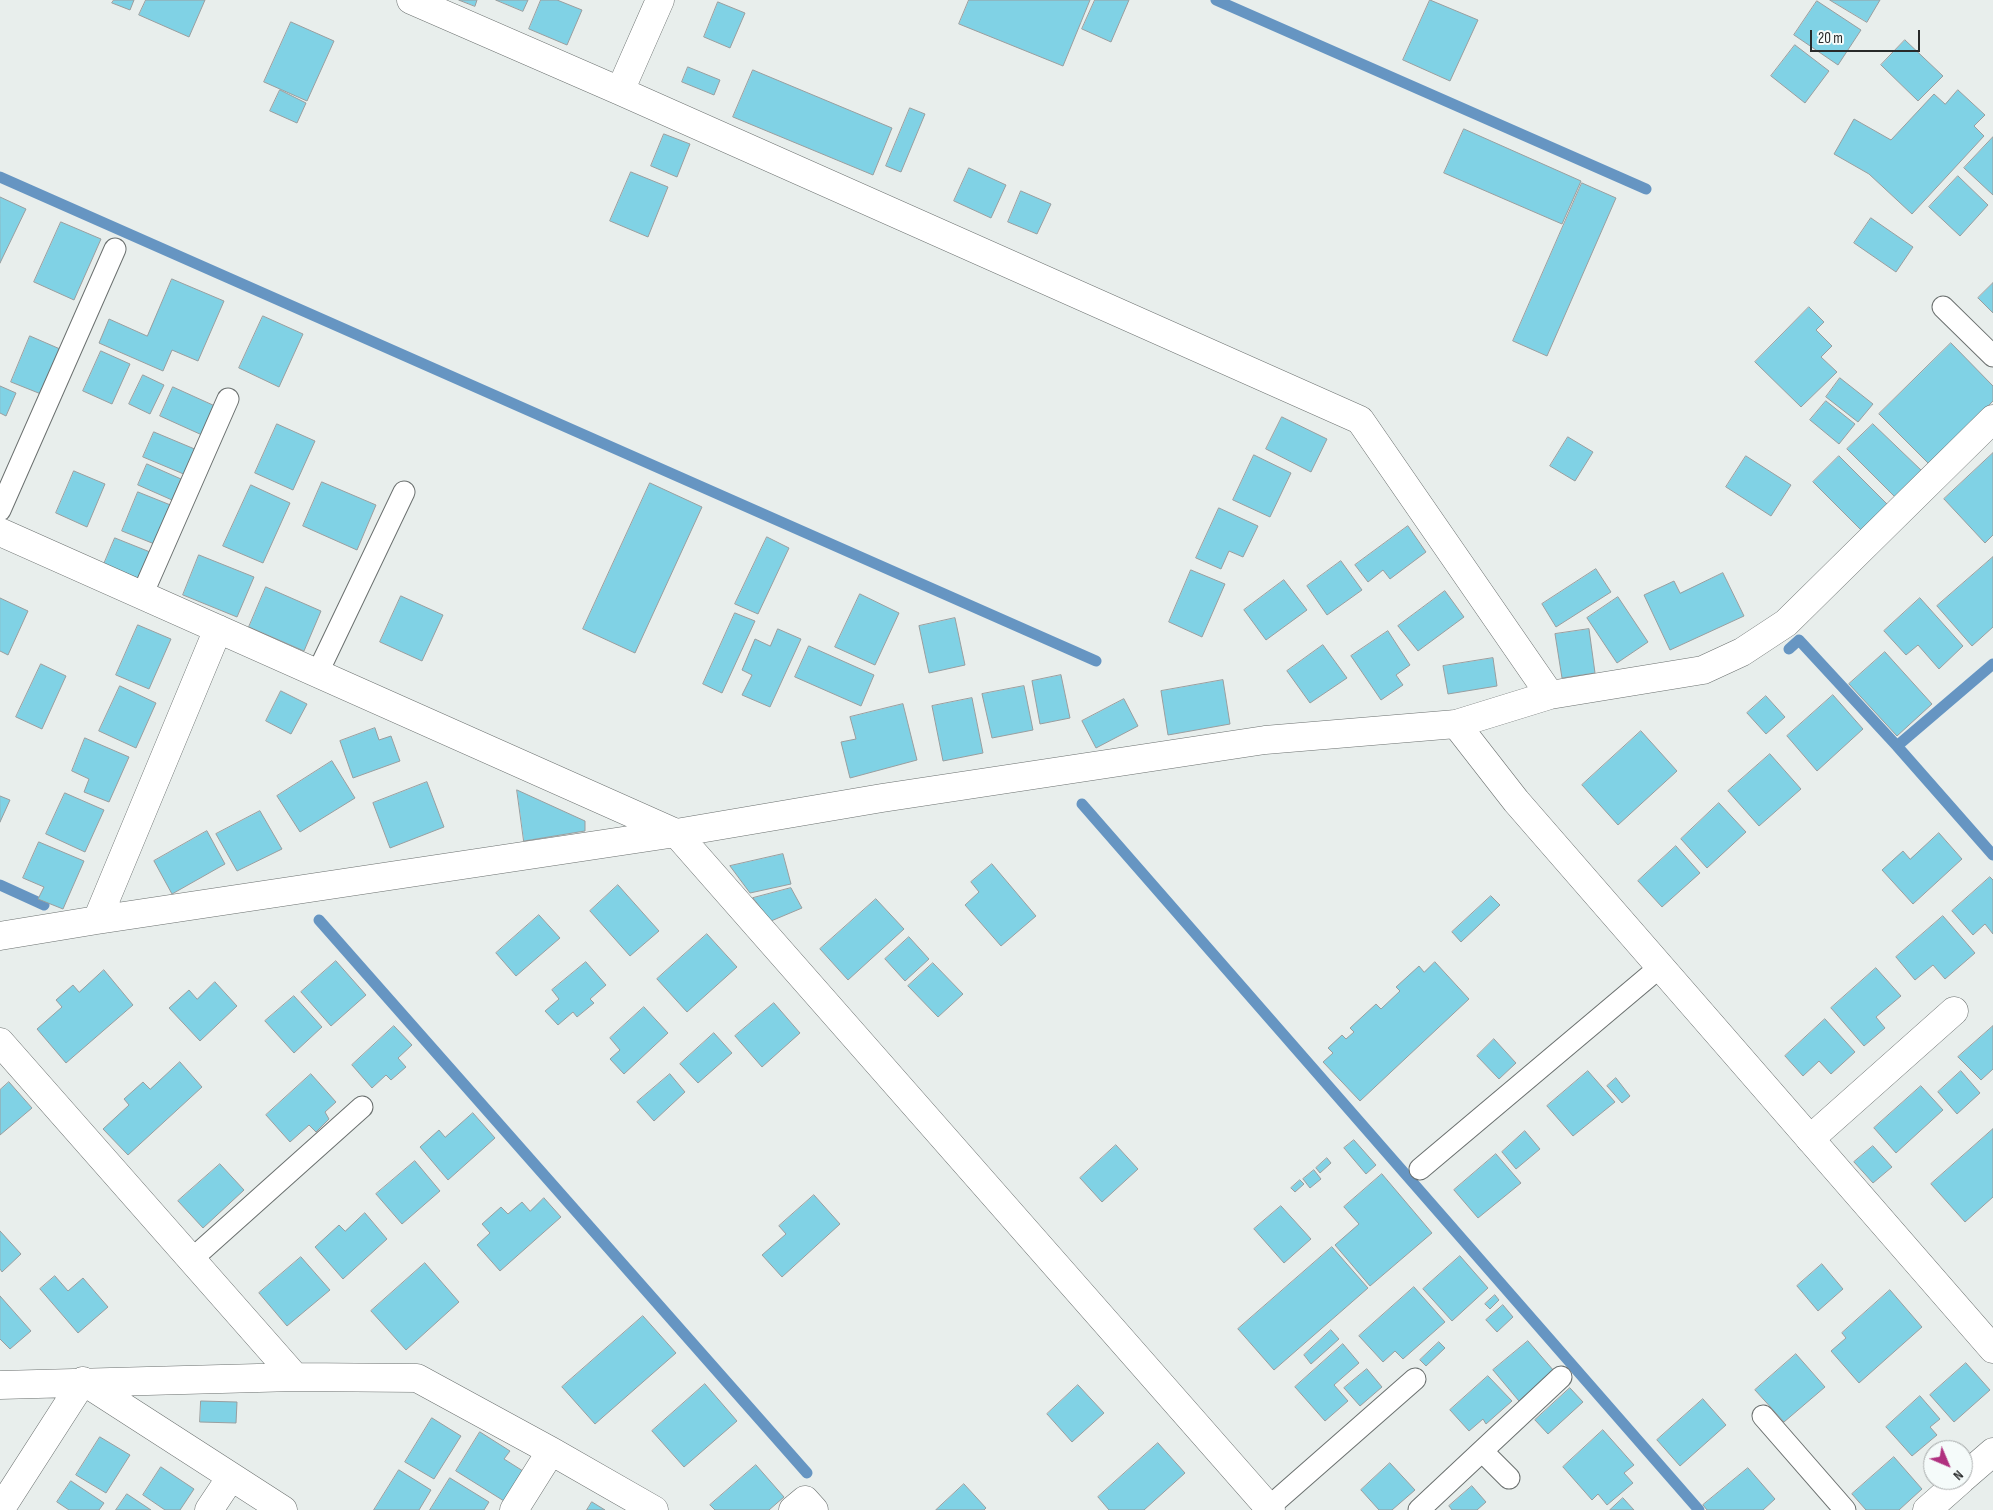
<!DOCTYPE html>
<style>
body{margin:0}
#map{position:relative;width:1993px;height:1510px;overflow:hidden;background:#e8eeec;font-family:"Sofia Sans Condensed",sans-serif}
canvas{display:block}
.north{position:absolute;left:1923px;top:1440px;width:50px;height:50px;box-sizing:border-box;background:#f5fbfa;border:1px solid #a3a7a7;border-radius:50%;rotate:135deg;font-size:14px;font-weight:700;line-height:20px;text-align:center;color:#282a2a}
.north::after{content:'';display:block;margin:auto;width:18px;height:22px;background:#b0317f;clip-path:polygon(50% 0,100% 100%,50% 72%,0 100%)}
.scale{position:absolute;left:1810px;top:30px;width:110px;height:22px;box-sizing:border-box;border:2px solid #282a2a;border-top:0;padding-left:6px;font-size:15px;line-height:18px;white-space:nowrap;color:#282a2a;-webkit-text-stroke:4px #f5fbfa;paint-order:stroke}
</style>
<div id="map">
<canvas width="1993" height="1510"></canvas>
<div class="north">N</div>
<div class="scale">20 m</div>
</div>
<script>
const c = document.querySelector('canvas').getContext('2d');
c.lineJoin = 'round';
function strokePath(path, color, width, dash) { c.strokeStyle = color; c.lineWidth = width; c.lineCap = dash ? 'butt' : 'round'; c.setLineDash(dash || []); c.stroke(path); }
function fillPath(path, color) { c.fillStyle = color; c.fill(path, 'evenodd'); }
const stream = new Path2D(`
 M 1216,0 L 1646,189
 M 0,177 L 1096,661
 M 1789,649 L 1799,640 L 1897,746 L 1993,855
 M 1897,746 L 1993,664
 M 1082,804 L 1699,1510
 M 0,885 L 44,905
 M 319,920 L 807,1473`);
const building = new Path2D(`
 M 114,0 L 134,0 L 130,10 L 112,3 Z
 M 146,0 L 205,0 L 189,37 L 139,15 Z
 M 459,0 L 477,0 L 475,6 Z
 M 496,0 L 528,0 L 523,11 Z
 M 541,0 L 557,0 L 582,10 L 567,45 L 529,29 Z
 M 969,0 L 1090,0 L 1063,66 L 959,24 Z
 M 1095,0 L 1129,0 L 1111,42 L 1082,29 Z
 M 1430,0 L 1478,20 L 1450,81 L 1403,60 Z
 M 1830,0 L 1880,0 L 1867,22 Z
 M 1817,1 L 1861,30 L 1838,65 L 1794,35 Z
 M 718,2 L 745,13 L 730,48 L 704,37 Z
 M 291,22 L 334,41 L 307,101 L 264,82 Z
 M 1905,40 L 1943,76 L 1918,101 L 1881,65 Z
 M 1795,45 L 1829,71 L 1805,103 L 1771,76 Z
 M 688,67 L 720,80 L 714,95 L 682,82 Z
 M 753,70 L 892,128 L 873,175 L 733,117 Z
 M 280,90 L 306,103 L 297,123 L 270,111 Z
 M 1958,90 L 1985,115 L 1974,126 L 1984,136 L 1912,214 L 1869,174 L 1834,154 L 1854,119 L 1891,140 L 1934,94 L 1945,104 Z
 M 910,108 L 925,114 L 901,172 L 886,166 Z
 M 1464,129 L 1581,181 L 1562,224 L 1444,173 Z
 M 664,134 L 690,144 L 677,177 L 651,166 Z
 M 1993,137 L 1993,195 L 1964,168 Z
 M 969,168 L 1006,185 L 991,218 L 954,201 Z
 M 631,172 L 668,187 L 648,237 L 610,221 Z
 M 1958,176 L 1988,205 L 1960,236 L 1929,207 Z
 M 1582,183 L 1616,198 L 1547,356 L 1513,341 Z
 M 1021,191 L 1051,204 L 1037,234 L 1008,222 Z
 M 0,197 L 26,209 L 0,263 Z
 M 1871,218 L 1913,247 L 1896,272 L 1854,243 Z
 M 61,222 L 101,239 L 74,300 L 34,282 Z
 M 172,279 L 224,301 L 198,361 L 172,350 L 163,371 L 99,343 L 109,319 L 147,336 Z
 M 1993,283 L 1993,313 L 1978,298 Z
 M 1809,307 L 1824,322 L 1816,330 L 1832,346 L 1821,357 L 1837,372 L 1801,407 L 1755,362 Z
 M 263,316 L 303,334 L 279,387 L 239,368 Z
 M 30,336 L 60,349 L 41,394 L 11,382 Z
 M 1951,343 L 1993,386 L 1993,401 L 1929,464 L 1879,414 Z
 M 101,351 L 130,364 L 112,404 L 83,391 Z
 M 143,375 L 164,385 L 150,414 L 129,404 Z
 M 1840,378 L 1873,404 L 1858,422 L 1826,397 Z
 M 0,386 L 16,393 L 6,416 L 0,413 Z
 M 173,387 L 215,406 L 202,435 L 160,416 Z
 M 1826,401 L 1855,424 L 1839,444 L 1810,420 Z
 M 1282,417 L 1327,439 L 1311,472 L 1266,449 Z
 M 277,424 L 315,441 L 293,490 L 255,473 Z
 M 1873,424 L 1922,471 L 1895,497 L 1847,449 Z
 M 154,432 L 197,450 L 186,475 L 143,457 Z
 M 1568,437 L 1593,452 L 1575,481 L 1550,466 Z
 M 1993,453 L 1993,535 L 1985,543 L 1944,499 Z
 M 1254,455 L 1291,473 L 1270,517 L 1233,500 Z
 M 1746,456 L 1791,485 L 1771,516 L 1726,487 Z
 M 1839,456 L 1888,505 L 1862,531 L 1813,482 Z
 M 147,464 L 181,479 L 172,500 L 138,485 Z
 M 74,471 L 105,484 L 87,527 L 56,513 Z
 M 322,482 L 376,505 L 357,550 L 303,526 Z
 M 650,483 L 702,507 L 635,653 L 583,629 Z
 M 251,485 L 290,503 L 263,563 L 223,546 Z
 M 138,492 L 173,506 L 157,545 L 122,531 Z
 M 1219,508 L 1258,526 L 1243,557 L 1229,551 L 1221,569 L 1196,558 Z
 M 1408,526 L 1426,552 L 1390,579 L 1383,570 L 1368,582 L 1355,565 Z
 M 767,537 L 789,548 L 758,614 L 735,604 Z
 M 115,538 L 150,552 L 140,579 L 104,564 Z
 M 199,555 L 254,577 L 237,617 L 183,595 Z
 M 1993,557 L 1993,627 L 1972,646 L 1937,606 Z
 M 1341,561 L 1362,590 L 1327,615 L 1307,586 Z
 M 1596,569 L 1611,592 L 1556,627 L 1542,604 Z
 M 1191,570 L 1225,584 L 1202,637 L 1169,622 Z
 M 1723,573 L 1744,616 L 1670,650 L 1644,595 L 1674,581 L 1680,593 Z
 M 1284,580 L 1307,610 L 1266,640 L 1244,610 Z
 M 266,587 L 321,611 L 304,651 L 249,627 Z
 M 1445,591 L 1464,617 L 1418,651 L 1398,626 Z
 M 860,594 L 899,613 L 875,665 L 835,647 Z
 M 401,596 L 443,615 L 422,661 L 380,642 Z
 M 1618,597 L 1648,642 L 1617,663 L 1587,618 Z
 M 0,598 L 28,611 L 8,655 L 0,651 Z
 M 1920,598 L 1963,646 L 1939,669 L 1918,645 L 1906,655 L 1884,631 Z
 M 735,613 L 755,621 L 722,693 L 703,684 Z
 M 955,618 L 965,665 L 929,673 L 919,626 Z
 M 138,625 L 171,639 L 149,689 L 116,675 Z
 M 778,629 L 801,639 L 770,707 L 742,695 L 752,675 L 742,670 L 755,639 L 770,646 Z
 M 1589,629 L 1595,673 L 1562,678 L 1555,634 Z
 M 1388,631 L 1410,665 L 1396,675 L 1403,685 L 1381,700 L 1351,656 Z
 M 1323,645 L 1347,678 L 1310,703 L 1287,671 Z
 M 809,646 L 874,675 L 861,706 L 795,677 Z
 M 1885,652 L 1932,704 L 1897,736 L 1849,684 Z
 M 1493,658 L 1497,686 L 1448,694 L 1443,666 Z
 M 41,664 L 66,676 L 42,729 L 16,717 Z
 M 1061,675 L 1070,718 L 1040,724 L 1032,681 Z
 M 1223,680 L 1230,724 L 1168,735 L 1161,691 Z
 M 120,686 L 156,703 L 136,748 L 99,731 Z
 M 1024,686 L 1033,730 L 992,738 L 982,694 Z
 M 281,691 L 307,704 L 291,734 L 266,721 Z
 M 1833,695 L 1863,729 L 1817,771 L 1787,736 Z
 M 1766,696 L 1785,717 L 1766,734 L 1747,713 Z
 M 972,698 L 983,753 L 943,761 L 932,706 Z
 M 1124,699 L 1138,726 L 1096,748 L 1082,721 Z
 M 903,704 L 917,760 L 850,778 L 841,742 L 856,739 L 850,717 Z
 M 375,728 L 379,740 L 391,736 L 400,761 L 353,778 L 340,741 Z
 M 1641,731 L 1677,771 L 1618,825 L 1582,785 Z
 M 85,738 L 129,757 L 109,802 L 84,792 L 89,779 L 72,771 Z
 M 1770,754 L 1801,789 L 1759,826 L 1728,791 Z
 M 332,761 L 355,798 L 300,832 L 277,796 Z
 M 427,782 L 444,827 L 390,848 L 373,803 Z
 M 517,790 L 585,821 L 585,831 L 524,841 Z
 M 65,793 L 104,810 L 85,852 L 46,834 Z
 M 0,796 L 10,800 L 0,822 Z
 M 1719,803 L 1746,832 L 1707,868 L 1681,839 Z
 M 260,811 L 282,849 L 237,871 L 216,834 Z
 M 207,831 L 225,864 L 172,894 L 154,861 Z
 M 1939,833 L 1962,859 L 1913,904 L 1882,870 L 1903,851 L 1910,859 Z
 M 39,842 L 84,861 L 63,909 L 38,899 L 44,887 L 23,878 Z
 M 1676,846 L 1700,873 L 1662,907 L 1638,881 Z
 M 783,854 L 791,884 L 750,893 L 730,866 Z
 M 992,864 L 1036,916 L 1001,946 L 965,905 L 979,892 L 971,882 Z
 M 1990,877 L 1993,880 L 1993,934 L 1985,924 L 1973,935 L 1952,911 Z
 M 618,885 L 659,931 L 630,956 L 590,911 Z
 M 791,888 L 802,908 L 771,921 L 753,898 Z
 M 1491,896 L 1500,905 L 1461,942 L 1452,932 Z
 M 876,899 L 904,929 L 848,980 L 820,949 Z
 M 539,915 L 560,938 L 516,976 L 496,953 Z
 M 1943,916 L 1975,953 L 1945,979 L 1933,965 L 1915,980 L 1896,957 Z
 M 707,934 L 737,967 L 687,1012 L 657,979 Z
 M 909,937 L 929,959 L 905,981 L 885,959 Z
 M 336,961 L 366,995 L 331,1026 L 301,992 Z
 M 586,962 L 606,985 L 590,999 L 594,1003 L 577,1017 L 573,1012 L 558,1025 L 545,1011 L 559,999 L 552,990 Z
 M 1435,962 L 1469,999 L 1360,1101 L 1323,1062 L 1333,1053 L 1328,1048 L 1342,1035 L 1346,1039 L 1354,1032 L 1350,1028 L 1376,1004 L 1381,1009 L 1400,991 L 1396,987 L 1419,966 L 1424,972 Z
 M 933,963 L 963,994 L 938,1017 L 908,986 Z
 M 1876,968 L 1901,996 L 1876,1017 L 1885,1028 L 1864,1046 L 1831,1008 Z
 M 104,970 L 133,1005 L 66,1063 L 37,1029 L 62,1007 L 56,1000 L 73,985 L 79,992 Z
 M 215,982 L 237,1006 L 200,1041 L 169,1008 L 189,990 L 197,999 Z
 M 294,996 L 322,1027 L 294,1053 L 265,1021 Z
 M 774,1003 L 800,1033 L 762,1067 L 735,1036 Z
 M 644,1007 L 668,1033 L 624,1074 L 610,1059 L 620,1050 L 610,1038 Z
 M 1825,1019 L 1855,1052 L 1831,1074 L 1819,1061 L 1803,1076 L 1785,1056 Z
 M 394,1026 L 412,1045 L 398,1058 L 406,1067 L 391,1080 L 386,1075 L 372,1088 L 352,1065 Z
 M 1993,1026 L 1993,1069 L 1981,1080 L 1958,1057 Z
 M 714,1033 L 732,1053 L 698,1083 L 680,1064 Z
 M 1494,1039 L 1516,1063 L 1499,1079 L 1477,1056 Z
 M 180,1062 L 202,1087 L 128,1155 L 103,1129 L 129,1105 L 124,1099 L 143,1082 L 150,1089 Z
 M 1588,1071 L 1615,1102 L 1573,1136 L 1547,1106 Z
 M 1961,1071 L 1980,1093 L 1957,1114 L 1938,1092 Z
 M 311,1074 L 336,1102 L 325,1112 L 329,1119 L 316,1132 L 309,1125 L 290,1142 L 266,1115 Z
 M 670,1074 L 685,1092 L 654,1121 L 637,1102 Z
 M 1616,1078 L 1630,1096 L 1622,1103 L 1607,1086 Z
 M 9,1082 L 32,1108 L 0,1135 L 0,1090 Z
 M 1921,1086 L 1943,1110 L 1896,1153 L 1874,1128 Z
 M 473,1113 L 495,1138 L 448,1180 L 420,1147 L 439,1130 L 445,1137 Z
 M 1993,1129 L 1993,1197 L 1965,1222 L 1931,1184 Z
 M 1525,1131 L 1540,1149 L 1516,1169 L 1502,1152 Z
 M 1354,1140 L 1376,1165 L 1366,1174 L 1344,1148 Z
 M 1116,1145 L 1138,1169 L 1102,1202 L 1080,1178 Z
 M 1873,1146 L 1892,1167 L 1873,1183 L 1854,1162 Z
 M 1496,1154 L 1521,1183 L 1478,1218 L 1454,1190 Z
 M 1327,1158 L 1331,1163 L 1320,1173 L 1316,1168 Z
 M 415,1161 L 440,1191 L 402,1224 L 376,1194 Z
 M 220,1164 L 244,1190 L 203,1228 L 178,1201 Z
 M 1314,1170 L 1321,1179 L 1310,1188 L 1303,1179 Z
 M 1382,1174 L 1432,1233 L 1370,1286 L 1335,1245 L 1359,1224 L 1344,1207 Z
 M 1300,1180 L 1304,1184 L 1295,1192 L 1291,1188 Z
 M 814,1195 L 840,1224 L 782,1277 L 762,1255 L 786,1234 L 779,1226 Z
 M 544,1198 L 561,1217 L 500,1271 L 477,1245 L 490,1233 L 482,1224 L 501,1207 L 508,1214 L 522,1202 L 530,1211 Z
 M 1281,1206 L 1311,1239 L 1284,1263 L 1254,1229 Z
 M 365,1213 L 387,1239 L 343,1279 L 315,1247 L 339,1225 L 345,1231 Z
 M 0,1231 L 21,1254 L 2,1272 L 0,1269 Z
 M 1332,1247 L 1368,1288 L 1274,1370 L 1238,1329 Z
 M 1460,1256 L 1488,1288 L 1452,1321 L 1423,1289 Z
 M 301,1257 L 330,1290 L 287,1326 L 259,1293 Z
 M 425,1263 L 459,1302 L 406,1350 L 371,1311 Z
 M 1822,1264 L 1843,1289 L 1818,1311 L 1797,1286 Z
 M 55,1276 L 68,1291 L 83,1278 L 108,1307 L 78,1333 L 40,1289 Z
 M 1414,1287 L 1445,1322 L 1403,1359 L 1395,1351 L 1383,1362 L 1359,1336 Z
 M 1890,1290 L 1922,1327 L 1859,1383 L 1831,1351 L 1846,1338 L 1842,1333 Z
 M 1495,1295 L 1499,1300 L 1490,1309 L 1485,1304 Z
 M 0,1296 L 31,1331 L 10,1349 L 0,1339 Z
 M 1503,1305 L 1513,1317 L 1497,1332 L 1486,1320 Z
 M 643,1316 L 676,1353 L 595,1424 L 562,1387 Z
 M 1331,1330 L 1339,1339 L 1311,1364 L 1304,1355 Z
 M 1528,1341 L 1554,1371 L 1519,1401 L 1493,1370 Z
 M 1439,1342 L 1445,1348 L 1426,1366 L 1420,1360 Z
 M 1343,1344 L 1359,1363 L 1334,1385 L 1348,1401 L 1325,1421 L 1295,1387 Z
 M 1796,1354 L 1825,1387 L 1784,1422 L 1755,1390 Z
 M 1966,1363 L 1990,1390 L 1954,1422 L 1930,1395 Z
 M 1367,1369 L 1382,1387 L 1360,1406 L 1344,1388 Z
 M 1488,1376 L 1512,1401 L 1486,1424 L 1483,1419 L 1469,1431 L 1450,1410 Z
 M 705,1384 L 737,1421 L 684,1467 L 652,1431 Z
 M 1078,1385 L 1104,1413 L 1072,1442 L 1047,1414 Z
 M 1570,1388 L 1583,1402 L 1548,1434 L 1535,1420 Z
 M 1920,1396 L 1940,1419 L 1930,1427 L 1937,1435 L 1912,1456 L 1886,1427 Z
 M 1703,1399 L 1726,1425 L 1680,1466 L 1657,1440 Z
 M 201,1401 L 237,1402 L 236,1423 L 200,1422 Z
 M 432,1418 L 461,1436 L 434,1479 L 405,1462 Z
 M 1603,1430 L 1634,1465 L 1624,1473 L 1633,1483 L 1607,1505 L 1598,1494 L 1592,1500 L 1563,1467 Z
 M 480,1432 L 510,1451 L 504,1459 L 523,1471 L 504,1501 L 456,1471 Z
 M 100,1437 L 130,1455 L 106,1493 L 76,1475 Z
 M 1158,1443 L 1185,1473 L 1144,1510 L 1109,1510 L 1098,1497 Z
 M 1894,1457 L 1922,1489 L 1899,1510 L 1866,1510 L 1852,1494 Z
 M 1390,1463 L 1415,1490 L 1392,1510 L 1379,1510 L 1361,1490 Z
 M 756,1465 L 784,1497 L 769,1510 L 715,1510 L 710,1505 Z
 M 161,1467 L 194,1489 L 180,1510 L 165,1510 L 143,1495 Z
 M 1748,1468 L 1775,1499 L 1763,1510 L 1707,1510 L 1703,1505 Z
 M 399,1470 L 431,1490 L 419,1510 L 374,1510 Z
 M 450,1478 L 489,1502 L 484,1510 L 430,1510 Z
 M 71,1481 L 104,1503 L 99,1510 L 69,1510 L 57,1502 Z
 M 964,1484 L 986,1508 L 984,1510 L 936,1510 Z
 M 1472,1486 L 1486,1502 L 1477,1510 L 1452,1510 L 1449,1506 Z
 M 127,1494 L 151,1510 L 116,1510 Z
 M 1623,1498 L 1634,1510 L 1610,1510 Z
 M 592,1502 L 605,1510 L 587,1510 Z`);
const service = new Path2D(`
 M 1943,307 L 1993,356
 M 0,510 L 115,249
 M 142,595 L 228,399
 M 317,674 L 404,492
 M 1420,1169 L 1660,967
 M 192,1259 L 362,1107
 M 1763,1416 L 1845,1510
 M 1482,1451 L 1509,1478
 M 1268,1508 L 1415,1379
 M 1419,1510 L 1561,1377`);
const minor = new Path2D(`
 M 411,0 L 620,91 L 1360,420 L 1550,695
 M 620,91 L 660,0
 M 0,532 L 676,833 L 1271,1510
 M 97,920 L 218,629
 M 0,936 L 97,920 L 676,833 L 882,798 L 1265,740 L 1456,724 L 1550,695 L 1703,670 L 1742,652 L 1786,623 L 1993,419
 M 0,1042 L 295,1377
 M 1810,1139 L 1954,1011
 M 83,1381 L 283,1510
 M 0,1385 L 295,1377 L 417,1378 L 551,1451 L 654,1510
 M 1963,1478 L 1993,1452
 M 0,1510 L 83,1381
 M 209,1510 L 231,1477
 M 514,1510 L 551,1451
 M 793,1510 L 805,1500 L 814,1510
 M 1927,1510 L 1961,1480`);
const tertiary = new Path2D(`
 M 1456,724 L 1516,801 L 1993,1349`);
strokePath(stream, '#6695c2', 11);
fillPath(building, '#80d2e5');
strokePath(building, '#999e9f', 1);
strokePath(service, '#6b706f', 23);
strokePath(minor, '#6b706f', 29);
strokePath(tertiary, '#6b706f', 29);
strokePath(service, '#fff', 21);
strokePath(minor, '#fff', 28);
strokePath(tertiary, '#fff', 28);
</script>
